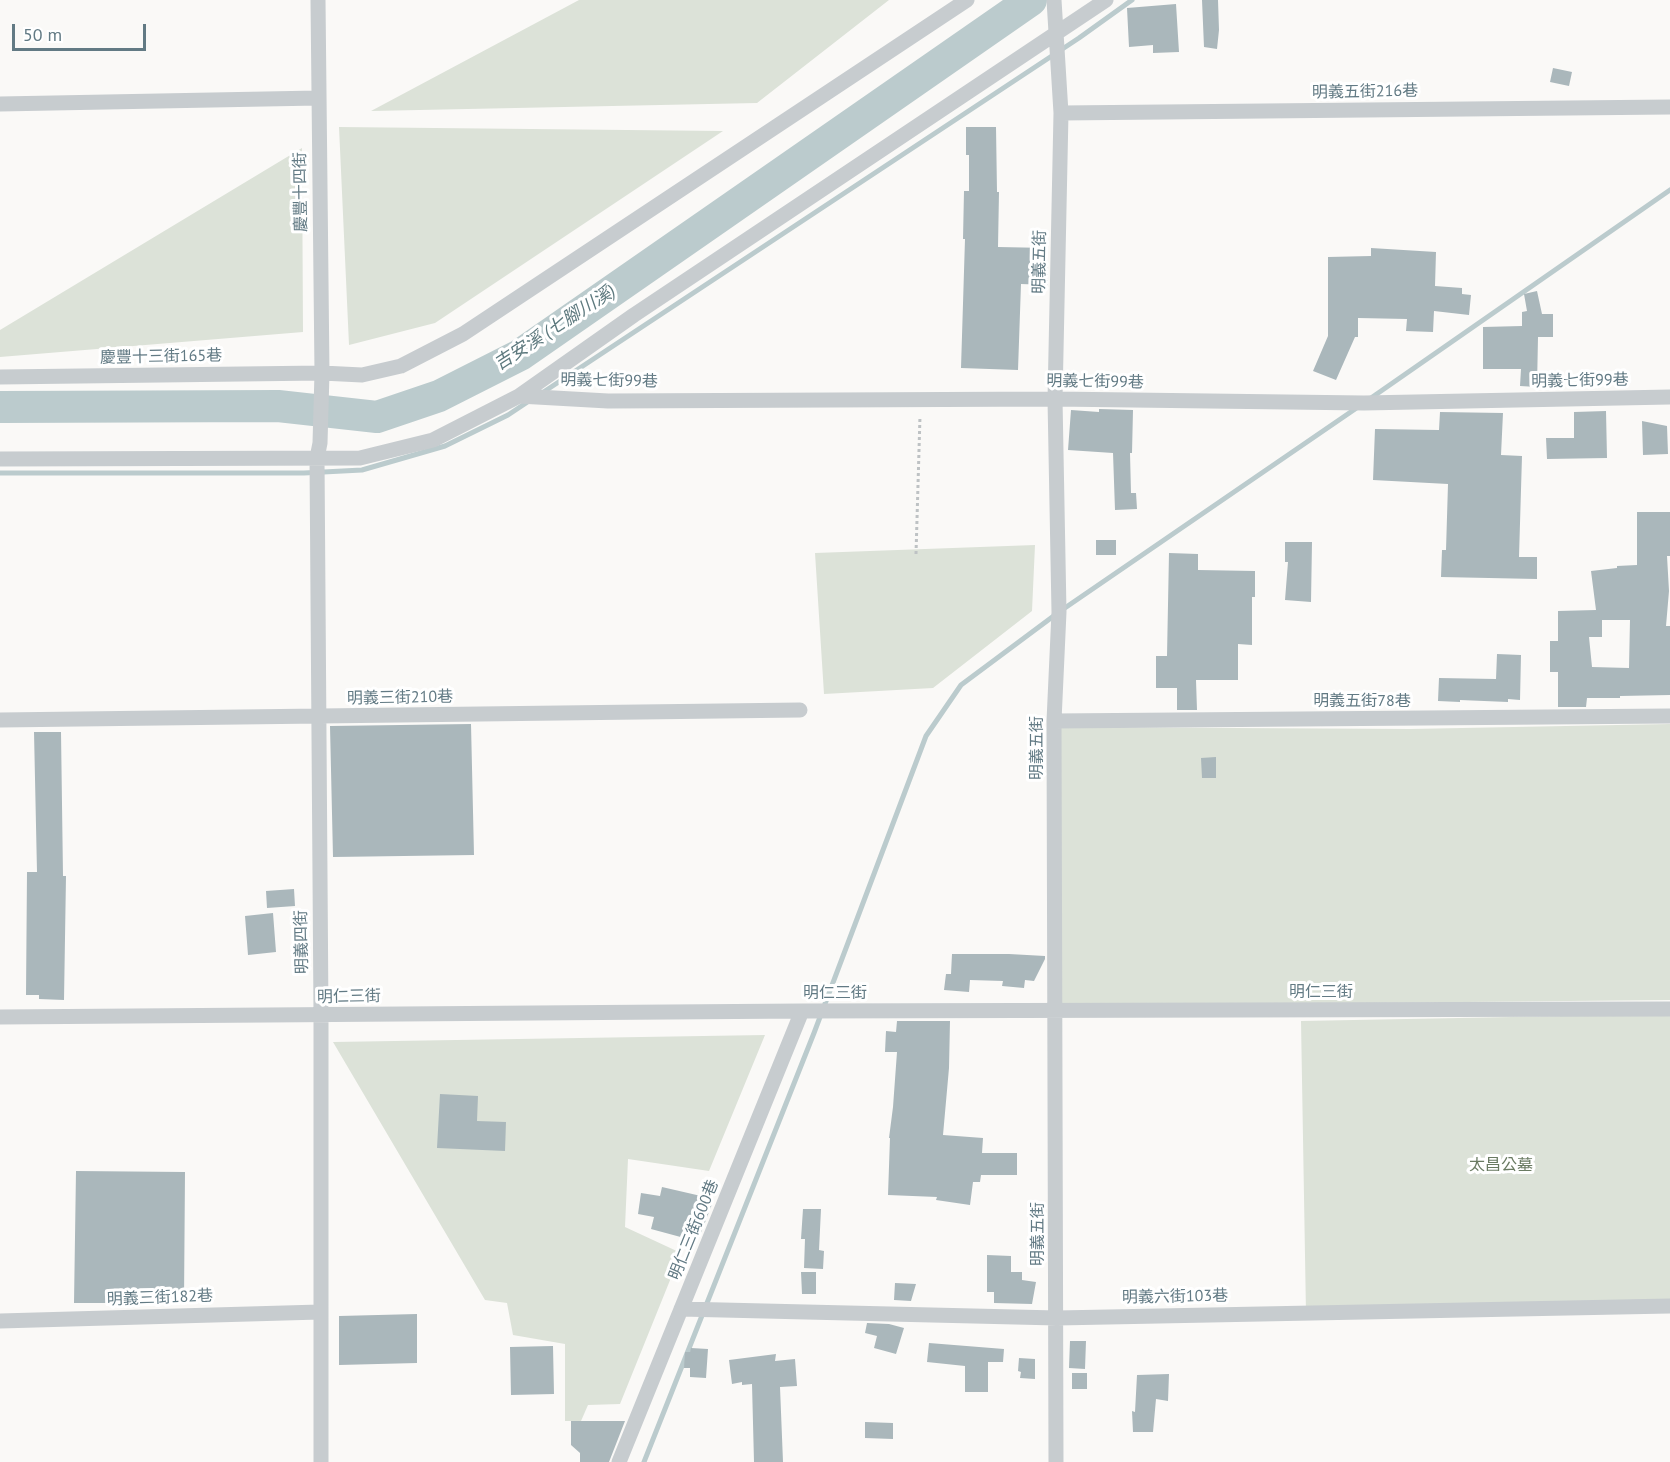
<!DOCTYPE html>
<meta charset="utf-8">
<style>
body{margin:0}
#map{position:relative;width:1670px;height:1462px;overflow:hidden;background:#faf9f7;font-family:"PT Sans",sans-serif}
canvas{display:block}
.scale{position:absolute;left:12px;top:24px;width:134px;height:27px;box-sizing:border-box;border:3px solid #627a84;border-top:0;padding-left:8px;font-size:18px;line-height:21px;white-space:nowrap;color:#627a84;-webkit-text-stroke:4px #fff;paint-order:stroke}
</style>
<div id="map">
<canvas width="1670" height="1462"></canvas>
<div class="scale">50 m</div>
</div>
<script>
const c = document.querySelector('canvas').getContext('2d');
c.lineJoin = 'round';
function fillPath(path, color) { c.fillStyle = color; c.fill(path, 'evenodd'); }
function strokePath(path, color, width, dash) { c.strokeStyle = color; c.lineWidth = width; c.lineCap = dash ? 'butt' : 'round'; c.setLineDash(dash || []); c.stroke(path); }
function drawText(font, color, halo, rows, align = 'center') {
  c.font = font + ' "PT Sans","Noto Sans TC",sans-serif'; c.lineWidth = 6; c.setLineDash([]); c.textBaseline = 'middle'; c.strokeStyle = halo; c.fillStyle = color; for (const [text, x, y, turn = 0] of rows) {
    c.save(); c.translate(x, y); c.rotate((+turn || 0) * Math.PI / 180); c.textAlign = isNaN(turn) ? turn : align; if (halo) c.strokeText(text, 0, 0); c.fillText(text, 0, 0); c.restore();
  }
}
const green = new Path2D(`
 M 579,0 L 889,0 L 757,103 L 371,111 Z
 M 339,127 L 723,131 L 435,323 L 349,345 Z
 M 302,148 L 303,332 L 0,357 L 0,330 Z
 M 1035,545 L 1032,611 L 933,688 L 824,694 L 815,553 Z
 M 1670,724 L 1670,1000 L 1062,1006 L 1059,727 L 1410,729 Z
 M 1670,1014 L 1670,1311 L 1306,1314 L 1301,1021 Z
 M 765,1035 L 709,1171 L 628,1159 L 625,1227 L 681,1253 L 620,1404 L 588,1405 L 581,1421 L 565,1421 L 565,1344 L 513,1335 L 507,1303 L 485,1300 L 333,1042 Z`);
const stream = new Path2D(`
 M 542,393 L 1079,38 L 1132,0
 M 1371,398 L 1670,190
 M 0,473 L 304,473 L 362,470 L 445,446 L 508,415 L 529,401
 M 644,1462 L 814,1033 L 926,736 L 961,685 L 1059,612 L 1358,407`);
const river = new Path2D(`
 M 0,407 L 278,406 L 377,417 L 439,396 L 520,355 L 1031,0`);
const building = new Path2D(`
 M 1202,0 L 1218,0 L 1219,30 L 1217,49 L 1204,47 Z
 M 1176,4 L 1179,52 L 1153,53 L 1153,45 L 1129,47 L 1127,8 Z
 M 1553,68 L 1572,72 L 1569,86 L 1550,82 Z
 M 966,127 L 996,127 L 997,192 L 999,192 L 998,247 L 1048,248 L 1048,285 L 1021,284 L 1018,370 L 961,368 L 965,239 L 963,239 L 964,191 L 969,191 L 969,155 L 966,155 Z
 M 1371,248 L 1436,252 L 1435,286 L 1462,288 L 1462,294 L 1471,295 L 1469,315 L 1434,311 L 1433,332 L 1406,331 L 1407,319 L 1358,318 L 1358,337 L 1355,337 L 1336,380 L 1313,371 L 1328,336 L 1328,257 L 1371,256 Z
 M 1537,291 L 1542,314 L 1553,314 L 1553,337 L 1538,337 L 1537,387 L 1520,386 L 1521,369 L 1483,369 L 1483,327 L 1522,326 L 1522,312 L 1527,311 L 1524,294 Z
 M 1099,409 L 1133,410 L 1132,453 L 1130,453 L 1131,493 L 1136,493 L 1137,509 L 1115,510 L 1113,453 L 1068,450 L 1071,410 L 1099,412 Z
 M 1606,411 L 1607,458 L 1547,459 L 1546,438 L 1574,438 L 1574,412 Z
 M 1440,412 L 1503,413 L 1501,455 L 1522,456 L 1519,557 L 1537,557 L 1537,579 L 1441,577 L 1442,550 L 1446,550 L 1448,484 L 1373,480 L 1375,429 L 1439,430 Z
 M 1642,421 L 1667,426 L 1668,454 L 1643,455 Z
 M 1637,512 L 1670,512 L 1670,556 L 1667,556 L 1669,591 L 1666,626 L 1670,626 L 1670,695 L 1620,696 L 1620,698 L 1587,698 L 1586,707 L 1558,707 L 1558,672 L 1550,672 L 1550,641 L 1558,641 L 1558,611 L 1596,610 L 1591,571 L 1617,568 L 1617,566 L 1637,565 ZM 1602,620 L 1630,620 L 1629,668 L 1592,667 L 1589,637 L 1602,637 Z
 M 1096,540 L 1116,540 L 1116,555 L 1096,555 Z
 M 1285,542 L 1312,542 L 1311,602 L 1285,600 L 1288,562 L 1285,562 Z
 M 1169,553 L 1198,554 L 1198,570 L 1255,571 L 1255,597 L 1252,597 L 1252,645 L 1238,644 L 1238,680 L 1196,680 L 1197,710 L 1177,710 L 1177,688 L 1156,688 L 1156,656 L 1167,656 Z
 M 1497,654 L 1521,655 L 1520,700 L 1508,699 L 1508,702 L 1460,700 L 1460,702 L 1438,701 L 1439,678 L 1496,679 Z
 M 471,724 L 474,855 L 333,857 L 330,726 Z
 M 34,732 L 61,732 L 63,876 L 66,876 L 64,1000 L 39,999 L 39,995 L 26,995 L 27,872 L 37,872 Z
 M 1216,757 L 1216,778 L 1202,778 L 1201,758 Z
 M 294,889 L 295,906 L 267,908 L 266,891 Z
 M 273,913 L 276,952 L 248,955 L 245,916 Z
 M 952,954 L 1009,954 L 1045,956 L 1045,959 L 1034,981 L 1025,980 L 1024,988 L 1002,986 L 1003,981 L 970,980 L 969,992 L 944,990 L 946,974 L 951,974 Z
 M 897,1021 L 950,1021 L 949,1068 L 943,1135 L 983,1138 L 982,1153 L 1017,1153 L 1017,1175 L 981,1175 L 980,1182 L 973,1182 L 970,1205 L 936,1200 L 937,1197 L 888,1195 L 890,1138 L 889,1138 L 893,1107 L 897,1052 L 885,1052 L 886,1031 L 896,1032 Z
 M 440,1094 L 478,1096 L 477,1121 L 506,1122 L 505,1151 L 437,1148 Z
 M 76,1171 L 185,1172 L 184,1301 L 157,1301 L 157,1295 L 128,1294 L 127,1303 L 74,1303 Z
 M 662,1187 L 714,1199 L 699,1238 L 689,1236 L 688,1239 L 651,1229 L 654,1217 L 638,1214 L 641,1193 L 660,1196 Z
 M 803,1209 L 821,1209 L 819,1250 L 824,1251 L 823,1269 L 804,1268 L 805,1239 L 801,1239 Z
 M 987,1255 L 1011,1256 L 1011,1272 L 1022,1272 L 1022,1280 L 1036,1282 L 1032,1304 L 994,1303 L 994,1292 L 987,1292 Z
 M 801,1272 L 816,1272 L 816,1294 L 802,1294 Z
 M 895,1283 L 916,1284 L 911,1301 L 894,1300 Z
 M 417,1314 L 417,1363 L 339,1365 L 339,1316 Z
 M 867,1323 L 889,1324 L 904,1328 L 896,1354 L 874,1348 L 877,1336 L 865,1333 Z
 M 1070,1341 L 1086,1341 L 1085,1369 L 1069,1368 Z
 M 929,1343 L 1004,1349 L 1003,1362 L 988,1362 L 988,1392 L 965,1392 L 965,1366 L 927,1362 Z
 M 553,1346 L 554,1394 L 511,1395 L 510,1347 Z
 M 691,1348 L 708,1349 L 706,1378 L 690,1377 L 690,1368 L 684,1368 L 685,1352 L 690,1352 Z
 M 776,1354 L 775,1361 L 795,1359 L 797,1386 L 780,1387 L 783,1462 L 754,1462 L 752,1384 L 742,1385 L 742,1382 L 732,1384 L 729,1360 Z
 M 1019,1358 L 1035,1359 L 1035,1379 L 1020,1378 L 1021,1372 L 1018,1371 Z
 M 1072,1373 L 1087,1373 L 1087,1389 L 1072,1389 Z
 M 1169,1374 L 1168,1401 L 1156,1399 L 1153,1432 L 1133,1432 L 1132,1411 L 1135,1412 L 1137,1375 Z
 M 571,1421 L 625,1421 L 609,1462 L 580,1462 L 580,1453 L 571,1445 Z
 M 865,1422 L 893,1423 L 893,1439 L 865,1438 Z`);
const path = new Path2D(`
 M 916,554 L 920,416`);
const street = new Path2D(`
 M 318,0 L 322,373 L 320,443 L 317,458 L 321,1015 L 321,1462
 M 1054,0 L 1061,113 L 1055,399 L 1059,612 L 1054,721 L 1056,1462
 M 0,104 L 318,98
 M 1061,113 L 1670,107
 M 0,377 L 322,373 L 362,375 L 401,366 L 463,334 L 967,0
 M 519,396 L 608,401 L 1055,399 L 1364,403 L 1670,397
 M 0,459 L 360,458 L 433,440 L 519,396 L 634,315 L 1106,0
 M 0,720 L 800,710
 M 1054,721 L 1670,716
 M 0,1017 L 802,1011 L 1670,1009
 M 681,1309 L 1057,1318 L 1670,1306
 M 0,1321 L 320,1312
 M 619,1462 L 802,1011`);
const streetNames = [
 ["明義五街216巷",1365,92,-1],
 ["慶豐十四街",301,192,-91],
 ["明義五街",1040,262,-89],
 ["慶豐十三街165巷",161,357,-1],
 ["明義七街99巷",609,381,1],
 ["明義七街99巷",1580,381,-1],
 ["明義七街99巷",1095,382,1],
 ["明義三街210巷",400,698,-1],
 ["明義五街78巷",1362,701],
 ["明義五街",1037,748,-90],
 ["明義四街",302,942,-91],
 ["明仁三街",1321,992],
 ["明仁三街",835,993],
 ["明仁三街",349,997,-1],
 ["明仁三街600巷",694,1230,-68],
 ["明義五街",1038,1234,-90],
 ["明義六街103巷",1175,1297,-1],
 ["明義三街182巷",160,1298,-2]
];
const parkNames = [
 ["太昌公墓",1501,1165]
];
const waterNames = [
 ["吉安溪 (七腳川溪)",555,328,-33]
];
fillPath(green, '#dce2d8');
strokePath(stream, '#bbcbcd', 5);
strokePath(river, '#bbcbcd', 32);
fillPath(building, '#aab7bb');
strokePath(path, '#bec2c4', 3, [3, 3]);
strokePath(street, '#c7cccf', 15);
drawText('16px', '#627a84', '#fff', streetNames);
drawText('16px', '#6a7b62', '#fff', parkNames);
drawText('italic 18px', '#5d797e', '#fff', waterNames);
</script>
